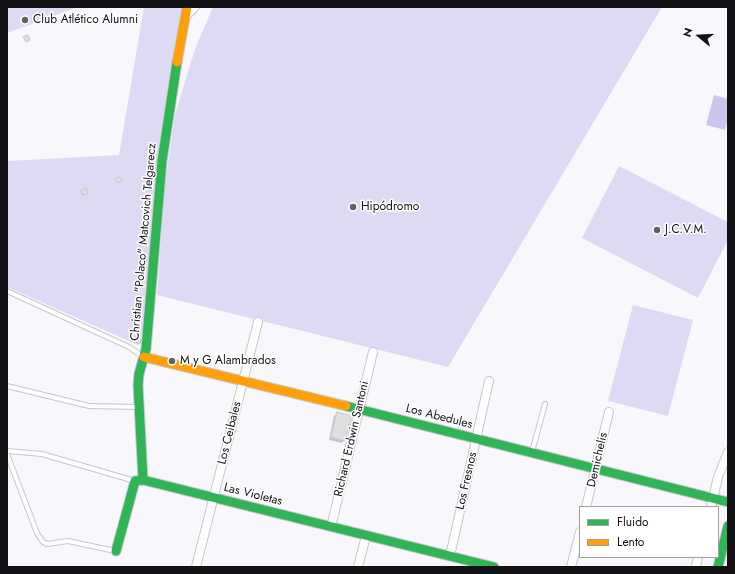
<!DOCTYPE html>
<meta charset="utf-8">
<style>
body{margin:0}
#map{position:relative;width:735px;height:574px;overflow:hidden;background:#f8f7fc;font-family:Jost,sans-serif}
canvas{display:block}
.frame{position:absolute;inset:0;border:8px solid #121114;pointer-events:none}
.legend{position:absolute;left:579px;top:506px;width:140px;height:52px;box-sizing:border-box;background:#fff;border:1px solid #a0a0a1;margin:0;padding:5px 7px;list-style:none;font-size:12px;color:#121114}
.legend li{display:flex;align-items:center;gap:8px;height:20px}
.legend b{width:20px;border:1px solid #a0a0a1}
.north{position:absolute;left:679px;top:16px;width:40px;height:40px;-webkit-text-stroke:3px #fff;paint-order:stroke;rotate:288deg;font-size:11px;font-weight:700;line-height:16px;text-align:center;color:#121114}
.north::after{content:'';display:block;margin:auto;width:14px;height:18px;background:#121114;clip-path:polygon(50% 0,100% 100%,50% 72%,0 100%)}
</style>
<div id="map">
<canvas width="735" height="574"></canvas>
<div class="frame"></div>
<ul class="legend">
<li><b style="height:5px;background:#30b455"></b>Fluido</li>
<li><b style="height:5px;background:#ff9f0a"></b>Lento</li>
</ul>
<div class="north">N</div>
</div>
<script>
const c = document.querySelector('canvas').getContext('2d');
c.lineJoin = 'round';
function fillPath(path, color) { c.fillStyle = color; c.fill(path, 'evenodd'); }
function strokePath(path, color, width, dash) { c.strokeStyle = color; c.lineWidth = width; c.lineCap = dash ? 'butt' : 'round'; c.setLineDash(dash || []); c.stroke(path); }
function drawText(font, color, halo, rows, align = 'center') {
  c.font = font + ' Jost,sans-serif'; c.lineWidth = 3; c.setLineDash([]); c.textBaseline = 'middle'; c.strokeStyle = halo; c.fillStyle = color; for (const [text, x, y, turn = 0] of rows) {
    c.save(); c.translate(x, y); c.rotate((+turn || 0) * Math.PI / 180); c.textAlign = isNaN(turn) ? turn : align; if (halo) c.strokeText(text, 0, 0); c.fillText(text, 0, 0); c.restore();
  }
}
const green = new Path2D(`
 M 7,7 L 78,7 L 7,33 Z
 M 144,7 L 181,7 L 159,143 L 155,179 L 141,344 L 138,345 L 7,287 L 7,161 L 119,155 Z
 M 213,7 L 662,7 L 448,367 L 157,295 L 165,183 L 175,115 L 189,68 L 197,44 Z
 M 619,166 L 728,222 L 728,240 L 698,298 L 582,238 Z
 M 633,305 L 693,320 L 668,416 L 608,401 Z`);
const water = new Path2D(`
 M 714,95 L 728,99 L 728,118 L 725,130 L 706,125 Z`);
const shadow = new Path2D(`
 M 337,413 L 344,440 L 342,443 L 329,440 L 334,416 Z`);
const building = new Path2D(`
 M 28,35 L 30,40 L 26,42 L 23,37 Z
 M 120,177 L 122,181 L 117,183 L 115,179 Z
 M 86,188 L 88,193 L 83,195 L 81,191 Z
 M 139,337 L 141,342 L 137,344 L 135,339 Z
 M 337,412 L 349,415 L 351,418 L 345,441 L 331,437 Z`);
const lane = new Path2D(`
 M 7,291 L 129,347 L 142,356
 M 7,386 L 89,406 L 138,407
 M 7,451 L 42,454 L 135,481
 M 532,452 L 545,404
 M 7,454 L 37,533 L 43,542 L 47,544 L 68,541 L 115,551`);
const street = new Path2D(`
 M 185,17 L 195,7
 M 586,507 L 609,412
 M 711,507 L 718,477 L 728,452
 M 331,527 L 373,352
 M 450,556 L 489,381
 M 196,567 L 258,322
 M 358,567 L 366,536
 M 571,567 L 580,532
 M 696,567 L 698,557`);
const fast = new Path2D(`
 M 346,406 L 728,502
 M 143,480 L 138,385 L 139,374 L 146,349 L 162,161 L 177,62
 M 116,551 L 135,481 L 143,480 L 494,567
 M 718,567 L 728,526`);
const slow = new Path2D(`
 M 177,62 L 187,7
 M 144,357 L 346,406`);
const markers = [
 [25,20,4,"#626265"],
 [353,207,4,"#626265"],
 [657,230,4,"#626265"],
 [172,361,4,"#626265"]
];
const poiNames = [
 ["Club Atlético Alumni",33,20],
 ["Hipódromo",361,207],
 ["J.C.V.M.",665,230],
 ["M y G Alambrados",180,361]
];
const streetNames = [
 ["Christian \"Polaco\" Matcovich Telgarecz",144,242,-85],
 ["Los Abedules",439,417,14],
 ["Los Ceibales",230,433,-76],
 ["Richard Erdwin Santoni",352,439,-77],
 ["Demichelis",598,460,-77],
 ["Los Fresnos",467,481,-77],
 ["Las Violetas",253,495,14]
];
fillPath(green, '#dfdaf3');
fillPath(water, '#cdc5ef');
fillPath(shadow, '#0003');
fillPath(building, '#dedde0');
strokePath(building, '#c8c7ca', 1);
strokePath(lane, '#c8c7ca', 6);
strokePath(street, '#c8c7ca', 10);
strokePath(fast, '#c8c7ca', 11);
strokePath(slow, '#c8c7ca', 11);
strokePath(lane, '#fefeff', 4);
strokePath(street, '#fefeff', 8);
strokePath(fast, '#30b455', 9);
strokePath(slow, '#ff9f0a', 9);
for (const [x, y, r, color] of markers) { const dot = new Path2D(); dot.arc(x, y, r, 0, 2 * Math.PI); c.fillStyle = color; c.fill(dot); strokePath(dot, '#fff', 1.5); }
drawText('12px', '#121114', '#fff', poiNames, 'left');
drawText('12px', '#121114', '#fff', streetNames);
</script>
